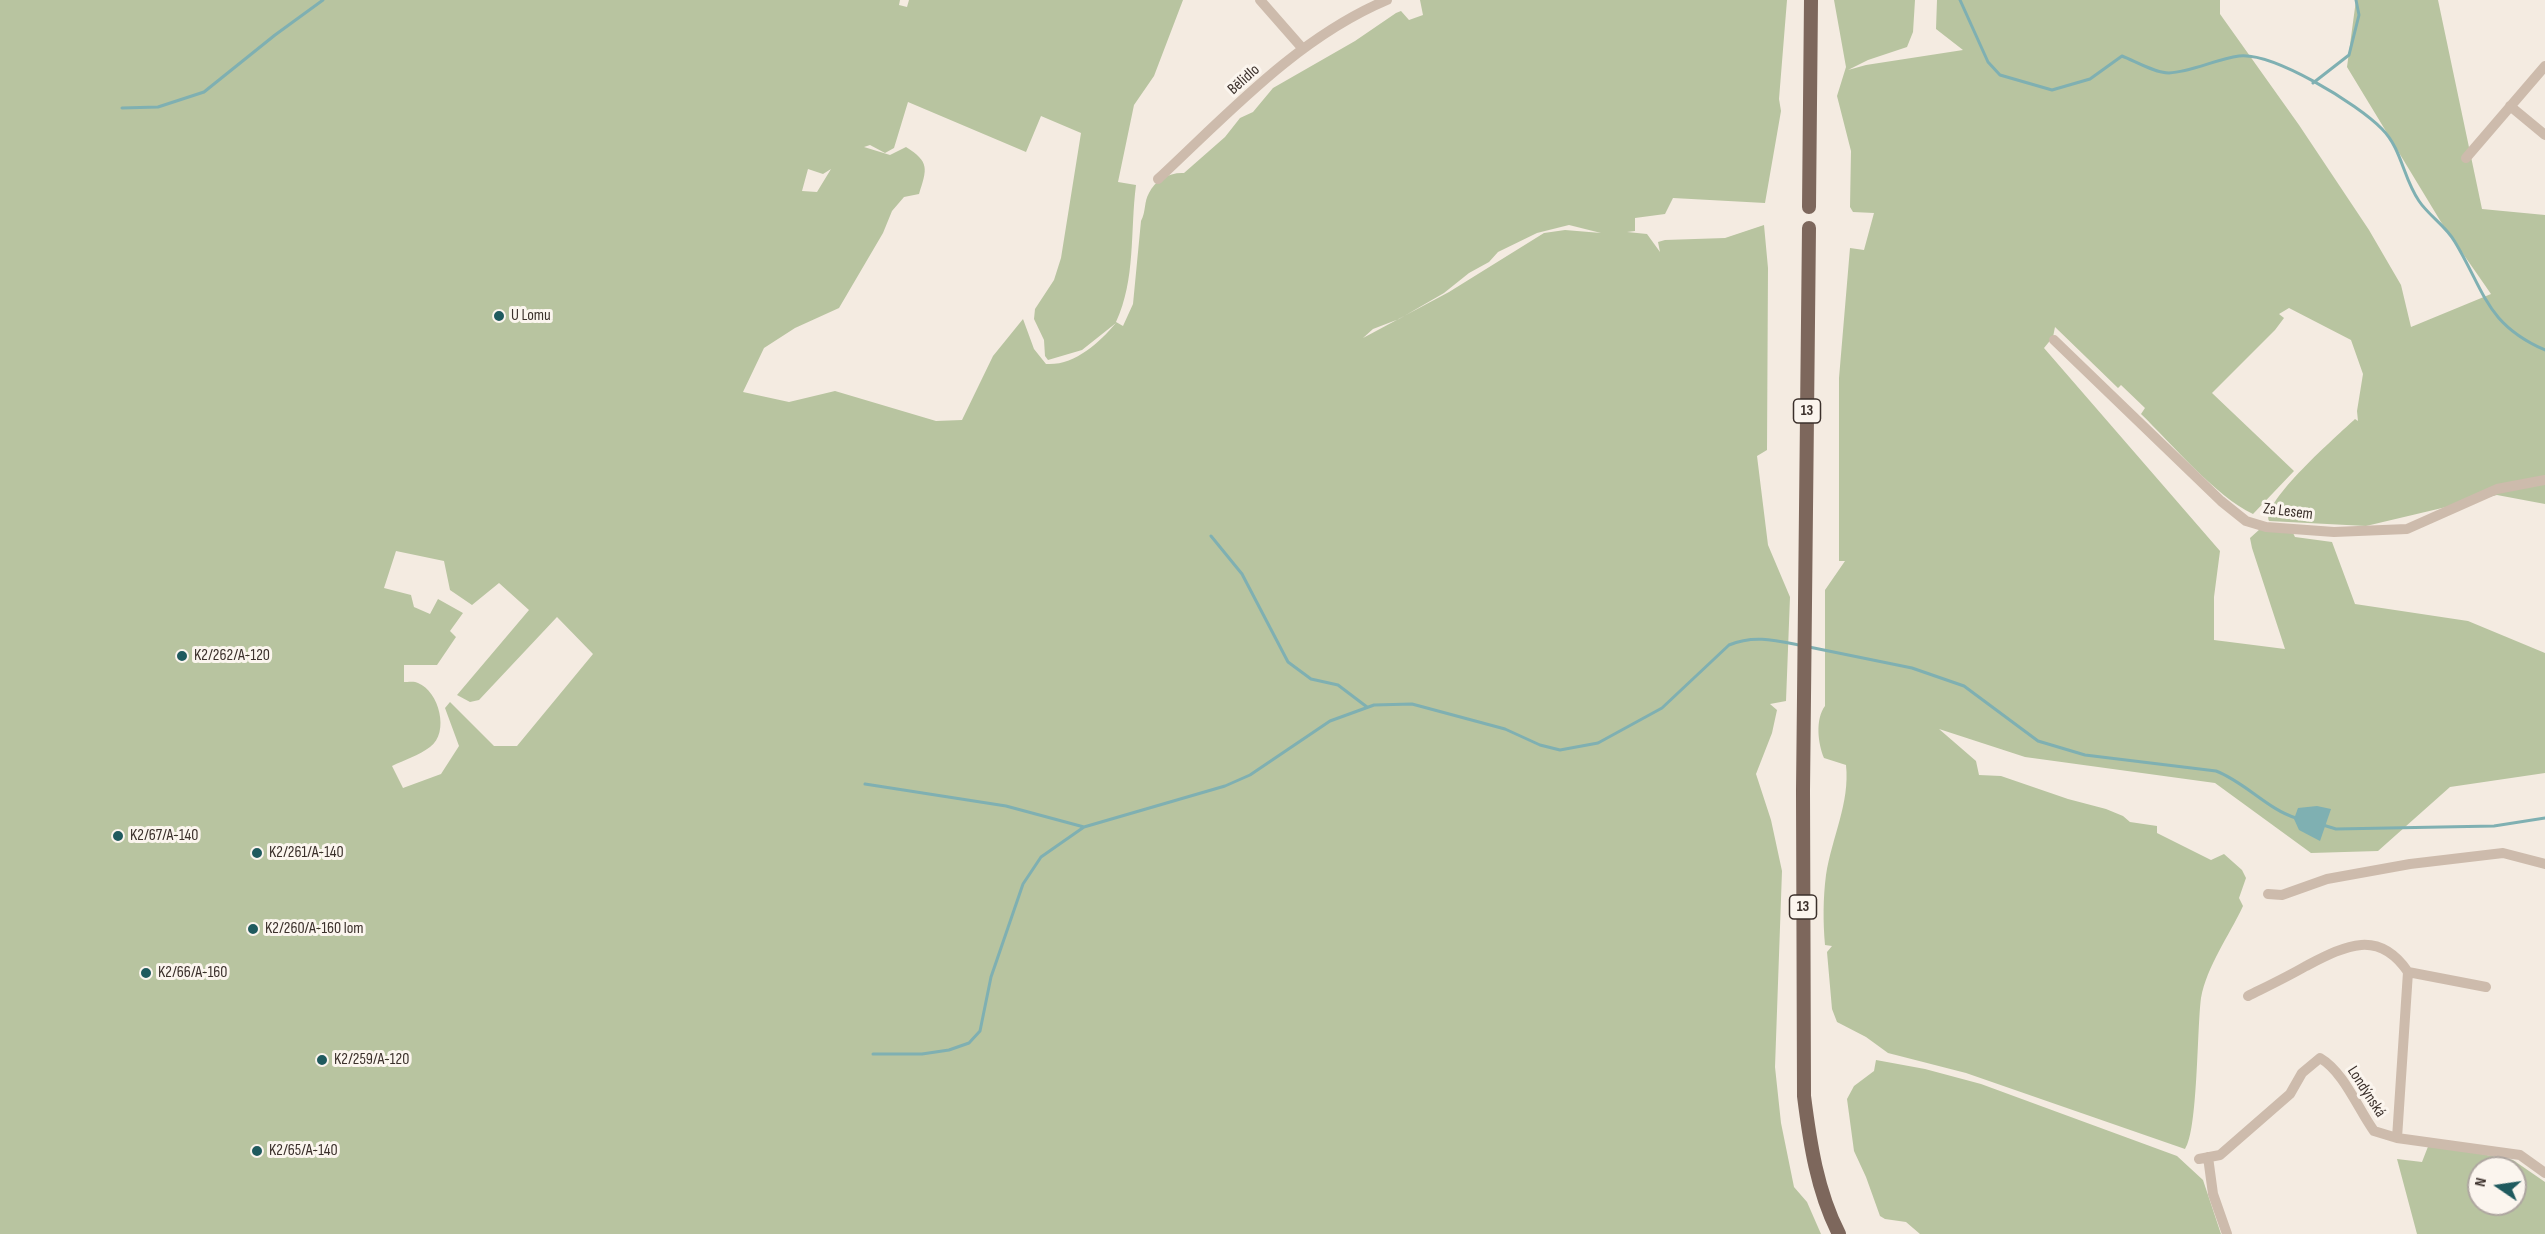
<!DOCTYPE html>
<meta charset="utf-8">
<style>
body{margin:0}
#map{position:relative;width:2545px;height:1234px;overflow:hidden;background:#f4ebe1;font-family:"Sofia Sans Condensed",sans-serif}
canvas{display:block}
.north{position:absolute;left:2467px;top:1156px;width:60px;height:60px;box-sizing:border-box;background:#fbf5ee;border:2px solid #aea6a0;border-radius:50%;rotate:283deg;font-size:16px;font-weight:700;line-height:24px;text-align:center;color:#3b302b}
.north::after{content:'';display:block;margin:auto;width:21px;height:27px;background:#1f5a5e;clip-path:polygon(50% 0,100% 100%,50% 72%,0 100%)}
</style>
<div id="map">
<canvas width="2545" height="1234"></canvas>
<div class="north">N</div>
</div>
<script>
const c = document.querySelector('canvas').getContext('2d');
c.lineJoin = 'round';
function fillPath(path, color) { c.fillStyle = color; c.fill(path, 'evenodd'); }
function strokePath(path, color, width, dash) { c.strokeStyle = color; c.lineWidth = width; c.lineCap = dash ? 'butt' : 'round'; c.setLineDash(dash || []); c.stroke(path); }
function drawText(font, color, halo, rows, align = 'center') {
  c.font = font + ' "Sofia Sans Condensed",sans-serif'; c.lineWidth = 6; c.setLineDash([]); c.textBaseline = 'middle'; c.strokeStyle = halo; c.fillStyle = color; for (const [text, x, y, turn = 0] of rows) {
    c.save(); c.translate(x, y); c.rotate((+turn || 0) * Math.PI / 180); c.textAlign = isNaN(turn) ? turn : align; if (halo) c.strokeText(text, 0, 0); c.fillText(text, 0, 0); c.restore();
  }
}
const green = new Path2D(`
 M 0,0 L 900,0 L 899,5 L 907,7 L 909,0 L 1183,0 L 1154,76 L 1134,105 L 1118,182 L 1136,185 C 1130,231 1136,279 1116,322 L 1123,326 L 1133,304 L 1141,221 C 1146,212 1144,201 1149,193 C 1155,180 1170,172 1184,173 L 1225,137 L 1240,118 L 1253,112 L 1273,88 L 1355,41 L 1396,13 L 1401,11 L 1409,20 L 1423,15 L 1420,0 L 1787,0 L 1779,99 L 1781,111 L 1765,203 L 1673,198 L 1665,214 L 1635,218 L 1635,231 L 1627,232 L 1647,234 L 1660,252 L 1658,242 L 1665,240 L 1725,238 L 1764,225 L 1768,268 L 1767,450 L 1757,456 L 1768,545 L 1790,597 L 1786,701 L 1770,704 L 1777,710 L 1772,733 L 1756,774 L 1771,820 L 1782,871 L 1775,1067 L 1781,1123 L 1794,1187 L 1807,1202 L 1821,1234 L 0,1234 ZM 908,102 L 1026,152 L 1041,116 L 1081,133 L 1061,258 L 1054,280 L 1035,309 L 1034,319 L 1044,340 L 1045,356 L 1048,360 L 1082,350 L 1116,323 C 1099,343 1074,366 1046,364 L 1034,349 L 1023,319 L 993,356 L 962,420 L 936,421 L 835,391 L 789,402 L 743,392 L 764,348 L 795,328 L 839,308 L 883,233 L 892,211 L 904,197 L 919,194 C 927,169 930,162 906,147 L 890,155 L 864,147 L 870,145 L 885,153 L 894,148 ZM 808,169 L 823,174 L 831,169 L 817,192 L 802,191 ZM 1569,225 L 1601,233 L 1565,230 L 1544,233 L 1449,292 L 1363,338 L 1373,329 L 1399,319 L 1444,293 L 1469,273 L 1489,262 L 1498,252 L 1537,233 ZM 396,551 L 444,561 L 450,590 L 472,605 L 499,583 L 529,610 L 457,695 L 470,702 L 479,700 L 557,617 L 593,654 L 517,746 L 494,746 L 450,702 L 445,708 L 459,746 L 441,774 L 403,788 L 392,766 C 404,760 420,755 430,747 C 450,733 439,691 418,683 C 415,681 408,682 404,682 L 404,665 L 437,665 L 456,637 L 450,631 L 463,613 L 438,599 L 430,614 L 414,607 L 411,595 L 384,588 Z
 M 1834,0 L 1915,0 L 1913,32 L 1907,47 L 1868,60 L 1848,70 L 1866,65 L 1963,50 L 1936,29 L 1937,0 L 2220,0 L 2220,14 L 2299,125 L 2369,230 L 2401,285 L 2411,327 L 2491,294 L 2441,222 L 2347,67 L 2356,0 L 2438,0 L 2482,209 L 2545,215 L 2545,504 L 2497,495 L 2366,526 L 2269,521 C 2261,502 2338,435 2355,419 L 2358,421 L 2357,411 L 2363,374 L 2351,340 L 2289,308 L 2279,314 L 2284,318 L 2275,330 L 2212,393 L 2294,471 L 2253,514 C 2215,496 2172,444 2141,414 L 2145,408 L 2121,385 L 2118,388 L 2055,327 L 2053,337 L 2044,348 L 2220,551 L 2214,597 L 2214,640 L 2285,649 L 2252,548 L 2250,538 L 2260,529 L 2293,533 L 2295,537 L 2332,542 L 2355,604 L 2468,621 L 2545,653 L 2545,773 L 2450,787 L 2378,851 L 2311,853 L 2215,783 L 2025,757 L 1939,729 L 1976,761 L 1979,775 L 2001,776 L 2068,799 L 2106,809 L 2123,816 L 2130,822 L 2157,826 L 2157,833 L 2211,860 L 2224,854 L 2242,870 L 2246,878 L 2239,898 L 2243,906 C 2229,936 2207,966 2201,998 C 2197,1028 2198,1131 2185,1149 L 1966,1073 L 1888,1053 L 1866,1037 L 1837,1022 L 1832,1009 L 1827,952 L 1832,946 L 1825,945 C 1823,922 1823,898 1826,875 C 1832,837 1850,803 1846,765 L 1824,758 C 1818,744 1815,719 1825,706 L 1825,590 L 1845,561 L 1839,561 L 1839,378 L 1850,248 L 1864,250 L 1874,213 L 1853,212 L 1850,207 L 1851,151 L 1837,96 L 1846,67 Z
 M 1876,1060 L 1925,1069 L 1981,1084 L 2177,1156 L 2203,1180 L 2221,1234 L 1920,1234 L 1906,1222 L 1885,1219 L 1880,1216 L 1866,1177 L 1854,1151 L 1847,1099 L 1854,1086 L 1874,1071 Z
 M 2429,1144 L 2513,1160 L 2545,1182 L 2545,1234 L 2417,1234 L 2397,1159 L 2422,1162 ZM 2479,1168 L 2515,1168 L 2515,1204 L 2479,1204 Z`);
const water = new Path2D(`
 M 2317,806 L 2331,809 L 2320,841 L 2299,830 L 2294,819 L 2298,808 Z`);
const stream = new Path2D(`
 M 1960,0 L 1988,62 L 2000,75 L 2052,90 L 2090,79 L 2122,56 C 2135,61 2155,73 2169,73 C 2192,72 2216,59 2239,56 C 2273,52 2358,104 2382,129 C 2402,149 2403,178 2419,201 C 2429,216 2446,226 2455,242 C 2485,292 2486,324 2545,350
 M 2313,83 L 2349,55 L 2359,15 L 2356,0
 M 122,108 L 158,107 L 204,92 L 275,35 L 323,0
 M 1211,536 L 1242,574 L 1288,662 L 1311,679 L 1338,685 L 1367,707
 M 1809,647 L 1912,668 L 1964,686 L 2038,741 L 2085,755 L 2216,771 C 2245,782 2267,809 2296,818
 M 865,784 L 1006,806 L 1084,827
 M 2323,825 L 2336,829 L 2494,826 L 2545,818
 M 873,1054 L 922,1054 L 949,1050 L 969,1043 L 980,1031 L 991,977 L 1023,884 L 1041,857 L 1084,827 L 1225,786 L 1250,775 L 1330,721 L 1374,705 L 1412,704 L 1505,729 L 1540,745 L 1560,750 L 1598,743 L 1662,708 L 1729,645 C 1753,635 1774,640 1799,645`);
const minor = new Path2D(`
 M 1260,0 L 1303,49
 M 2510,106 L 2545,135
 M 2466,158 L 2545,66
 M 1158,179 C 1228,114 1297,38 1387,0
 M 2054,340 L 2221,501 L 2246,521 L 2266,527 L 2334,532 L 2407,529 L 2497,489 L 2545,480
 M 2268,894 L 2282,895 L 2327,879 L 2410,864 L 2503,853 L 2545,864
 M 2408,972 L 2486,987
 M 2248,996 C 2268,986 2287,977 2306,966 C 2345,946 2378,928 2408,972 L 2397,1138
 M 2208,1157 L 2213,1194 L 2227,1234
 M 2199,1159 L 2220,1155 L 2290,1094 L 2302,1073 L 2320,1058 C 2344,1072 2358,1109 2374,1131 L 2397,1138 L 2520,1155 L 2545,1173`);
const major = new Path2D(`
 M 1809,207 L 1811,0
 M 1809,228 L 1803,790 L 1804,1096 C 1810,1143 1817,1191 1839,1234`);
const markers = [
 [499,316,6,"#1f5a5e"],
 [182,656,6,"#1f5a5e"],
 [118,836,6,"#1f5a5e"],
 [257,853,6,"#1f5a5e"],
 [253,929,6,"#1f5a5e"],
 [146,973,6,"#1f5a5e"],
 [322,1060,6,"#1f5a5e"],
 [257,1151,6,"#1f5a5e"]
];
const shields = [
 [1807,411,27],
 [1803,907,27]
];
const shieldNames = [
 ["13",1807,411],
 ["13",1803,907]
];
const streetNames = [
 ["Bělidlo",1244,80,-42],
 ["Za Lesem",2288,512,7],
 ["Londýnská",2366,1092,57]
];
const poiNames = [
 ["U Lomu",511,316],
 ["K2/262/A-120",194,656],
 ["K2/67/A-140",130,836],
 ["K2/261/A-140",269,853],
 ["K2/260/A-160 lom",265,929],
 ["K2/66/A-160",158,973],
 ["K2/259/A-120",334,1060],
 ["K2/65/A-140",269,1151]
];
fillPath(green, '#b8c4a0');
fillPath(water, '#7fb0b2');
strokePath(stream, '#7fb0b2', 3);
strokePath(minor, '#cdbbac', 10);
strokePath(major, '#7d675c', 14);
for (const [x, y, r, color] of markers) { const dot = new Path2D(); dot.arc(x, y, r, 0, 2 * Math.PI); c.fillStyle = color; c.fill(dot); strokePath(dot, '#fbf5ee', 2); }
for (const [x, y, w] of shields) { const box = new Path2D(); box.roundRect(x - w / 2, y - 12, w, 24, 4.5); c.fillStyle = '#fbf5ee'; c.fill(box); strokePath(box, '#3b302b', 1.5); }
drawText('bold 15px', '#3b302b', null, shieldNames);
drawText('16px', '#3b302b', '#fbf5ee', streetNames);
drawText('16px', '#3b302b', '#fbf5ee', poiNames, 'left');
</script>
